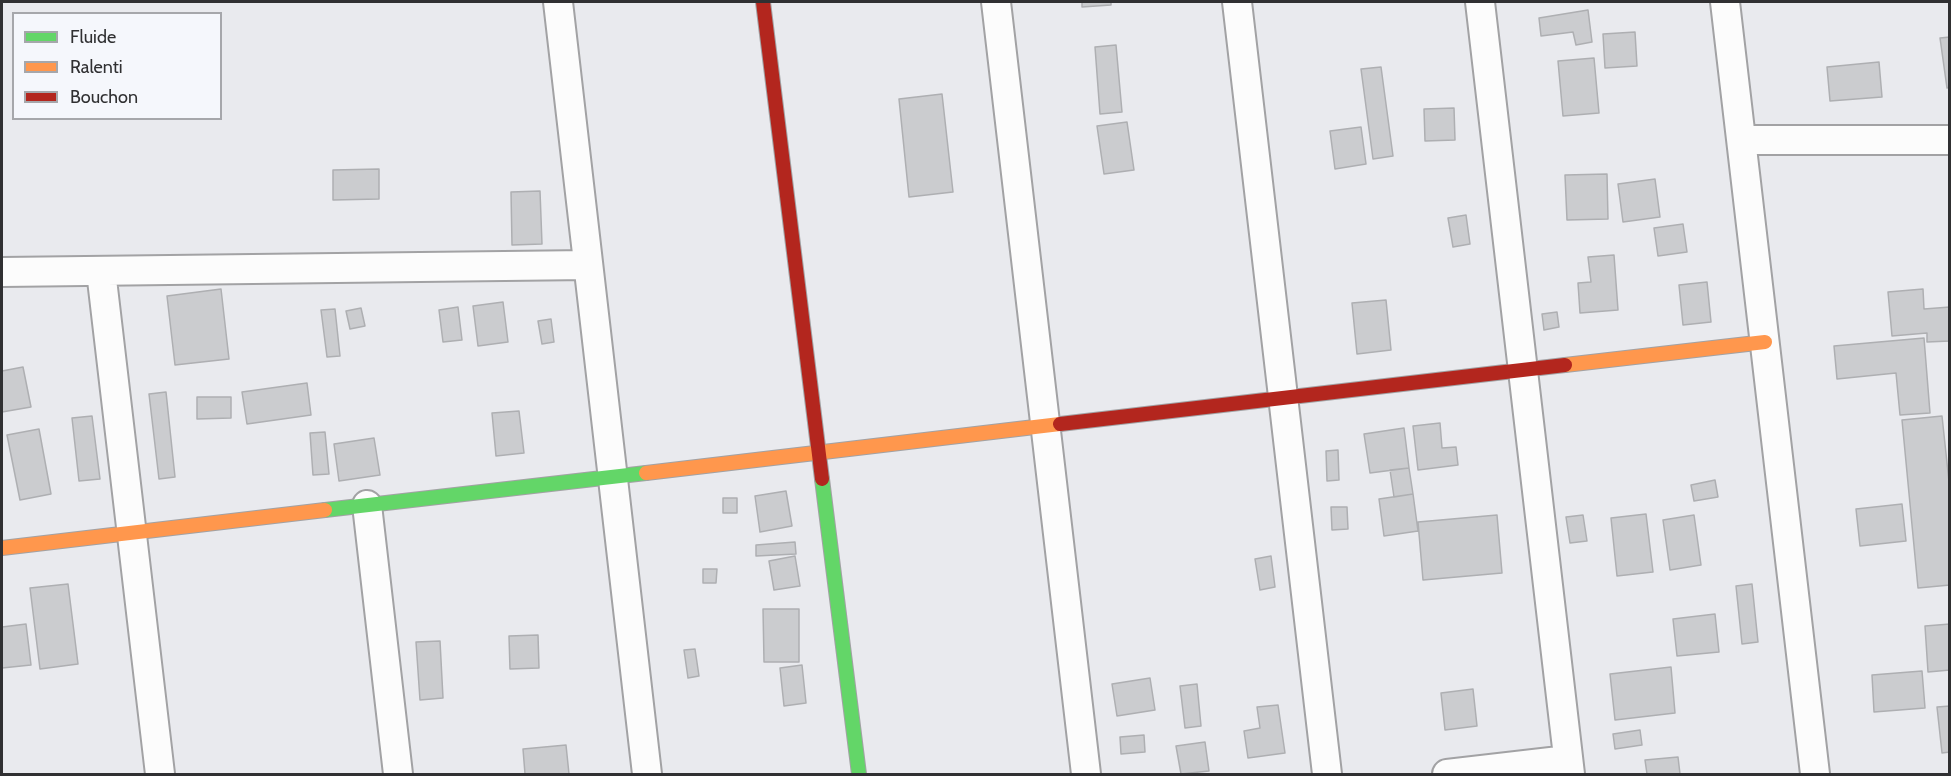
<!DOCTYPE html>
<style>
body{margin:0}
#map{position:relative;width:1951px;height:776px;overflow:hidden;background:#e9eaee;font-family:Cabin,sans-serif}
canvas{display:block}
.frame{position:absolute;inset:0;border:3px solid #303032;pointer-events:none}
.legend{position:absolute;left:12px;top:12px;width:210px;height:108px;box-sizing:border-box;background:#f5f7fc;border:2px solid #a6a7ab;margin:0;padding:8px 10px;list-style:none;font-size:18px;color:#303032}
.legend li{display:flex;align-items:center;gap:12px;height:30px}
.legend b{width:30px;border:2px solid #a6a7ab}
</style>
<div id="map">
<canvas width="1951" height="776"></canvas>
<div class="frame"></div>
<ul class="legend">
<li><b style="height:8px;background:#63d668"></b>Fluide</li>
<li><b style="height:8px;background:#ff974d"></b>Ralenti</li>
<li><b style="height:8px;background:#b3261e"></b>Bouchon</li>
</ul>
</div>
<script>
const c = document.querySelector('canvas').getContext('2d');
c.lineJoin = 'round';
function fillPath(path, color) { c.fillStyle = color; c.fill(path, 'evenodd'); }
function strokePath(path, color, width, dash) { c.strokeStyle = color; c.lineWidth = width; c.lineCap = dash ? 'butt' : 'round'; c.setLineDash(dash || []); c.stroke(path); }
const building = new Path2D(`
 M 1082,2 L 1111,2 L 1111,5 L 1082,7 Z
 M 1588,10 L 1592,42 L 1576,45 L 1573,32 L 1541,36 L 1539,18 Z
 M 1635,32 L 1637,66 L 1605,68 L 1603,34 Z
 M 1950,37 L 1950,87 L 1947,88 L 1940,38 Z
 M 1116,45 L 1122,112 L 1100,114 L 1095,47 Z
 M 1594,58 L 1599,113 L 1563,116 L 1558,61 Z
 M 1879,62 L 1882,97 L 1830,101 L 1827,67 Z
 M 1381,67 L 1393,156 L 1373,159 L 1361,69 Z
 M 942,94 L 953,192 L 909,197 L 899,99 Z
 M 1454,108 L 1455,140 L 1425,141 L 1424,109 Z
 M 1127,122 L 1134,170 L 1104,174 L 1097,126 Z
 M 1361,127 L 1366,164 L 1335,169 L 1330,131 Z
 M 379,169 L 379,199 L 333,200 L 333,170 Z
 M 1607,174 L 1608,219 L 1567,220 L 1565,175 Z
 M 1655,179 L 1660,217 L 1623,222 L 1618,184 Z
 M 540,191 L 542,244 L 512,245 L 511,192 Z
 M 1466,215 L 1470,244 L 1453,247 L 1448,218 Z
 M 1683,224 L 1687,252 L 1658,256 L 1654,228 Z
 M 1614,255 L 1618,310 L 1580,313 L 1578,283 L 1591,282 L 1588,257 Z
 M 1707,282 L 1711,322 L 1683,325 L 1679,285 Z
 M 221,289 L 229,359 L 175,365 L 167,296 Z
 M 1923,289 L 1924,309 L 1950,307 L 1950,341 L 1927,342 L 1927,333 L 1892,336 L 1888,292 Z
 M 1386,300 L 1391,350 L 1357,354 L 1352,303 Z
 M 503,302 L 508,342 L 478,346 L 473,306 Z
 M 458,307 L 462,340 L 443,342 L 439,310 Z
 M 361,308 L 365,326 L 350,329 L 346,311 Z
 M 335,309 L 340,356 L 327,357 L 321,310 Z
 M 1557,312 L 1559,327 L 1544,330 L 1542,314 Z
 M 551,319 L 554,342 L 542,344 L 538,321 Z
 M 1924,338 L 1930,413 L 1900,415 L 1896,373 L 1837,379 L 1834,346 Z
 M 23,367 L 31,407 L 2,412 L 2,371 Z
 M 307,383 L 311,415 L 247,424 L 242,392 Z
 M 166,392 L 175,477 L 159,479 L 149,394 Z
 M 197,397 L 231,397 L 231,418 L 197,419 Z
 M 519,411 L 524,453 L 496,456 L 492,413 Z
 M 92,416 L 100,479 L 79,481 L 72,418 Z
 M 1942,416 L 1950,491 L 1950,585 L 1918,588 L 1902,420 Z
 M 1440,423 L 1442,448 L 1456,447 L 1458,465 L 1418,470 L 1413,426 Z
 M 1404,428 L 1409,468 L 1370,473 L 1364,434 Z
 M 39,429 L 51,494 L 20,500 L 7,435 Z
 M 325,432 L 329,474 L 313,475 L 310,433 Z
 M 374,438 L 380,475 L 339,481 L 334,444 Z
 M 1338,450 L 1339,480 L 1327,481 L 1326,451 Z
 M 1409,468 L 1413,494 L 1394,497 L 1390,470 Z
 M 1715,480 L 1718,497 L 1694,501 L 1691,485 Z
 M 786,491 L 792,526 L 760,532 L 755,496 Z
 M 1413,494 L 1418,531 L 1384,536 L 1379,499 Z
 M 723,498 L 737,498 L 737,513 L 723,513 Z
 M 1902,504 L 1906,541 L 1860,546 L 1856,509 Z
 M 1331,507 L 1347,507 L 1348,529 L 1332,530 Z
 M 1646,514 L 1653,572 L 1617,576 L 1611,518 Z
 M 1497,515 L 1502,573 L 1423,580 L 1418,522 Z
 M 1583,515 L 1587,541 L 1570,543 L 1566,517 Z
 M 1694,515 L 1701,565 L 1670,570 L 1663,520 Z
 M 795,542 L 796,554 L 756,556 L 756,545 Z
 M 795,556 L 800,586 L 774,590 L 769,561 Z
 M 1271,556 L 1275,587 L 1260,590 L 1255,559 Z
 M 703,569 L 717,569 L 716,583 L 703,583 Z
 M 68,584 L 78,664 L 40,669 L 30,588 Z
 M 1752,584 L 1758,642 L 1742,644 L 1736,586 Z
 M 763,609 L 799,609 L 799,662 L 764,662 Z
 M 1715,614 L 1719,652 L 1677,656 L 1673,619 Z
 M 26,624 L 31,665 L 2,668 L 2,627 Z
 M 1950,624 L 1950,670 L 1928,672 L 1925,626 Z
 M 538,635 L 539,668 L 510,669 L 509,636 Z
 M 440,641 L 443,698 L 420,700 L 416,642 Z
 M 695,649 L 699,676 L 688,678 L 684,650 Z
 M 802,665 L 806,703 L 784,706 L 780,668 Z
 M 1671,667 L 1675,713 L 1615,720 L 1610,674 Z
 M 1922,671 L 1925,708 L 1874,712 L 1872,675 Z
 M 1150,678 L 1155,710 L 1117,716 L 1112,684 Z
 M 1197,684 L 1201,726 L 1185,728 L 1180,686 Z
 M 1473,689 L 1477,726 L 1445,730 L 1441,693 Z
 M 1278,705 L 1285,753 L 1248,758 L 1244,731 L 1260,728 L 1257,707 Z
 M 1950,706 L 1950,752 L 1942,753 L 1937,707 Z
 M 1640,730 L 1642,745 L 1615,749 L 1613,734 Z
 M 1144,735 L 1145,752 L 1121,754 L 1120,737 Z
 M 1205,742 L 1209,771 L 1181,774 L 1176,746 Z
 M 566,745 L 569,774 L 525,774 L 523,749 Z
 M 1678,757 L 1680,774 L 1647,774 L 1645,760 Z`);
const street = new Path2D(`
 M 558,2 L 647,774
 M 996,2 L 1086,774
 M 1237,2 L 1327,774
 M 1480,2 L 1570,774
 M 1725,2 L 1815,774
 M 1742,140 L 1950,140
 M 101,271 L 160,774
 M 2,272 L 588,265
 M 367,505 L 398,774
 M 1447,774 L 1568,760`);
const fast = new Path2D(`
 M 822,479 L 859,774
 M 325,510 L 646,473`);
const slow = new Path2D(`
 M 1565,365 L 1765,342
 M 646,473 L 1060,424
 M 2,548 L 325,510`);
const jam = new Path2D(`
 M 763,2 L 822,479
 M 1060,424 L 1565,365`);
fillPath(building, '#cbcccf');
strokePath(building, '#aeafb2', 1.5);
strokePath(street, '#a2a2a4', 32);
strokePath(fast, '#a2a2a4', 16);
strokePath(slow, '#a2a2a4', 16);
strokePath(jam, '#a2a2a4', 16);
strokePath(street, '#fcfcfc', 28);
strokePath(fast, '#63d668', 14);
strokePath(slow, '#ff974d', 14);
strokePath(jam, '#b3261e', 14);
</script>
